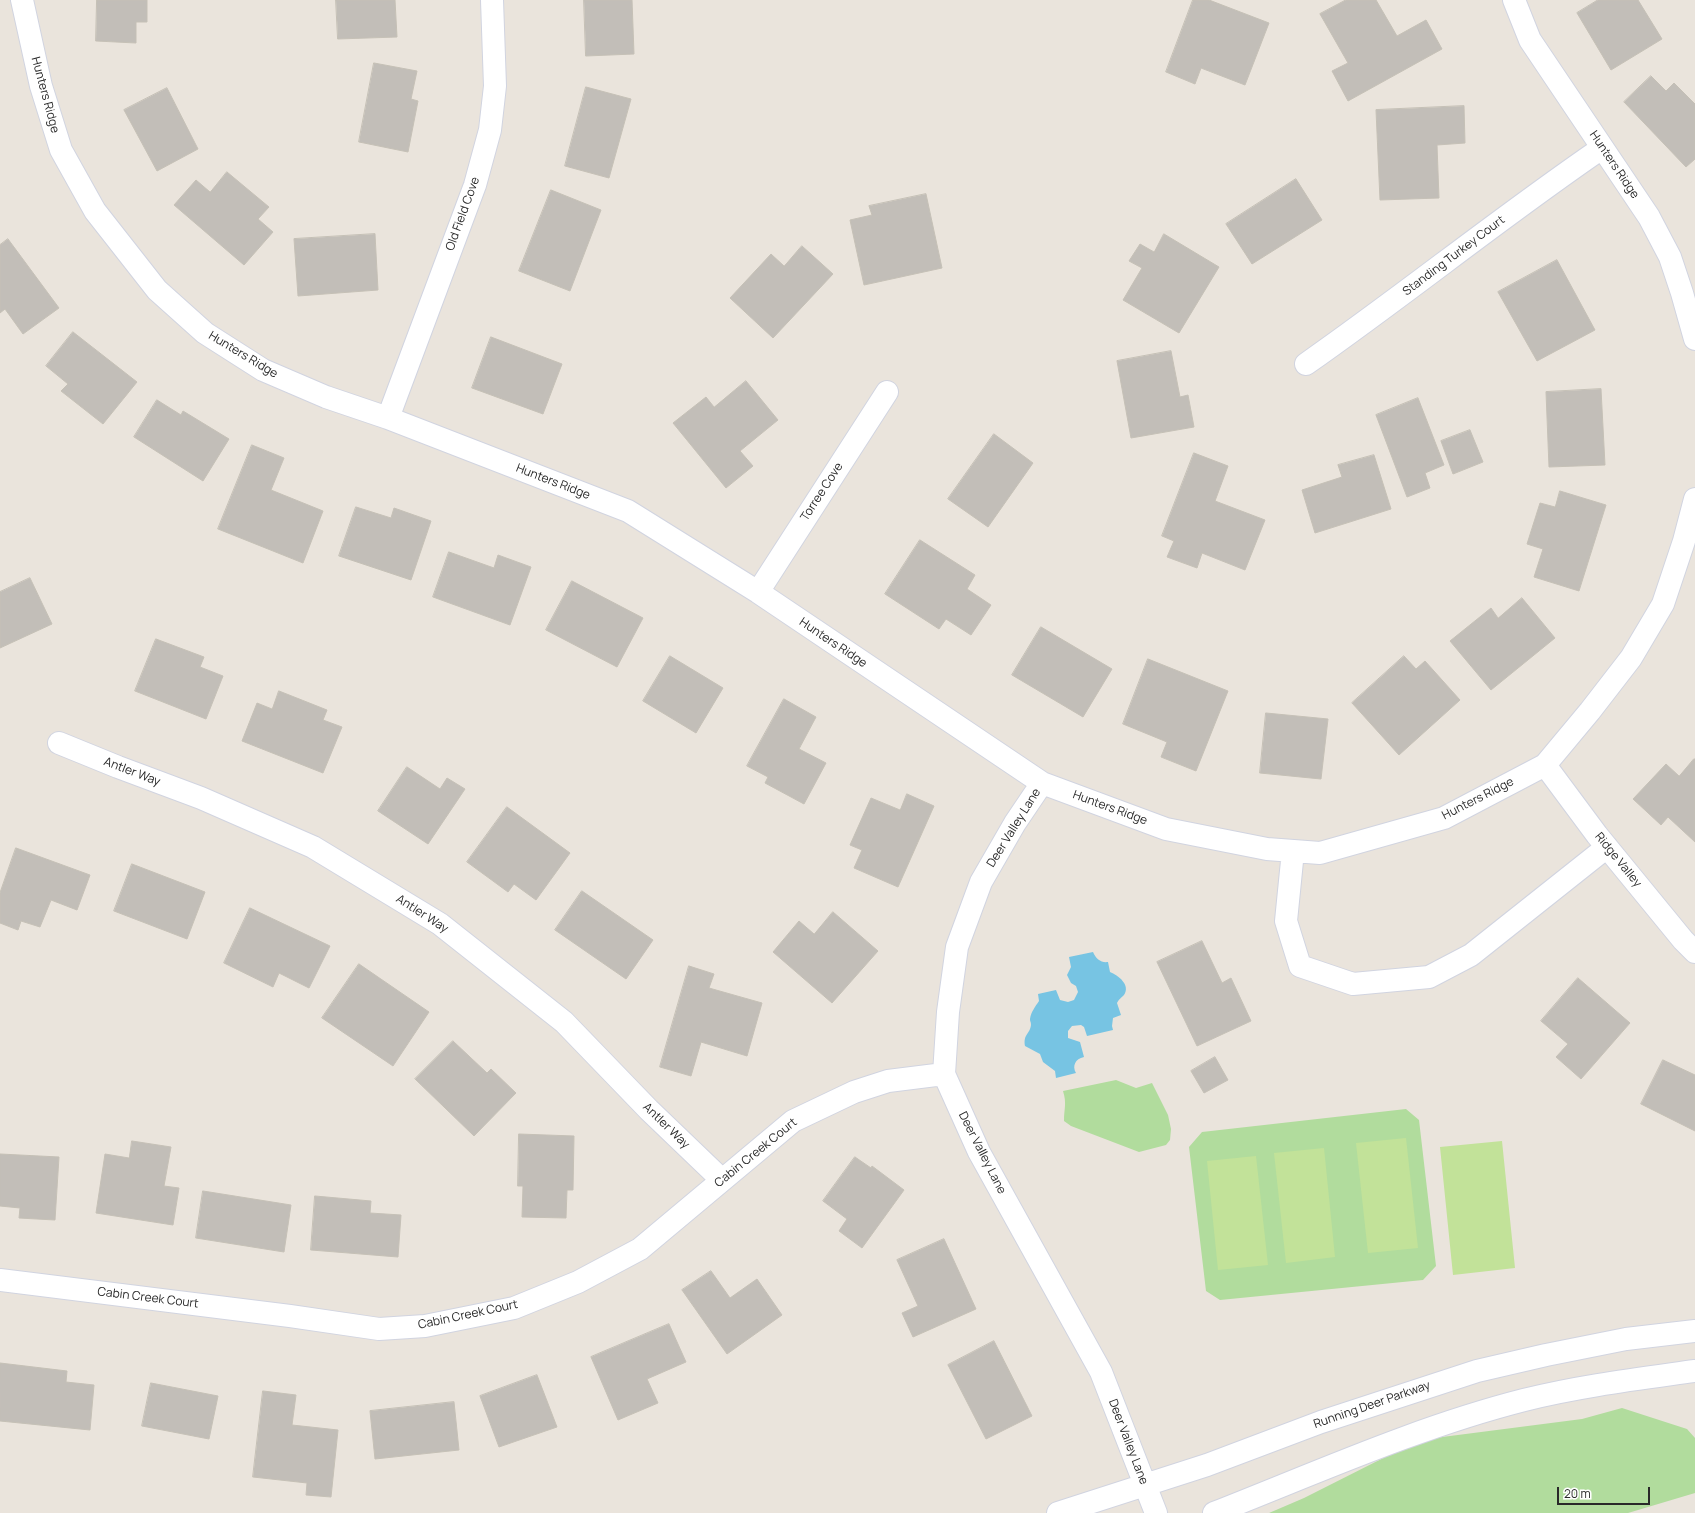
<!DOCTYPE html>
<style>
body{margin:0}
#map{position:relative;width:1695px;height:1513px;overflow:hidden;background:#eae4dc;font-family:Manrope,sans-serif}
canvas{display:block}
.scale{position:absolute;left:1557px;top:1487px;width:93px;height:18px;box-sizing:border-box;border:2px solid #292929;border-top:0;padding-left:5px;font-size:12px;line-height:14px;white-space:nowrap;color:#292929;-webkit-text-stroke:3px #fff;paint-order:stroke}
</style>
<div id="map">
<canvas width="1695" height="1513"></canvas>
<div class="scale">20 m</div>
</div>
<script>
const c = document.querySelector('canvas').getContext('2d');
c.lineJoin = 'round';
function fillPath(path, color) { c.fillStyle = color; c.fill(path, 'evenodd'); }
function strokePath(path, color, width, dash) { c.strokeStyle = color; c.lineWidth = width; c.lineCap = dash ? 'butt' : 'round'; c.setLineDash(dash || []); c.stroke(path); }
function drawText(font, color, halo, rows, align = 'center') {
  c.font = font + ' Manrope,sans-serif'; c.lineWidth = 4; c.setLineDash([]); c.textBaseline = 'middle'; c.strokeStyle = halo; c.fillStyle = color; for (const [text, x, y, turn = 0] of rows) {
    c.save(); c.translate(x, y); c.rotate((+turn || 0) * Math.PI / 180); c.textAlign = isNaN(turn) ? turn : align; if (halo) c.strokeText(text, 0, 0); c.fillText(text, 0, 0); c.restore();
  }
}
const green = new Path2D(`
 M 1116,1080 L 1136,1088 L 1152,1083 L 1168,1115 L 1171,1129 L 1170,1140 L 1166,1145 L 1139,1152 L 1071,1126 L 1064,1121 C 1064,1108 1067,1104 1063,1091 Z
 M 1406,1109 L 1419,1120 L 1436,1266 L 1423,1280 L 1220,1300 L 1206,1291 L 1189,1147 L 1202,1132 Z
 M 1622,1408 L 1687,1429 L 1695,1438 L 1695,1493 L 1628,1513 L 1269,1513 L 1304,1498 L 1419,1440 L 1582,1419 Z`);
const pitch = new Path2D(`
 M 1406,1138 L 1418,1248 L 1368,1253 L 1356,1143 Z
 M 1502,1141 L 1515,1268 L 1453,1275 L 1440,1147 Z
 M 1324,1148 L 1335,1257 L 1286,1263 L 1274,1153 Z
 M 1256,1156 L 1268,1265 L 1218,1270 L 1207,1161 Z`);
const water = new Path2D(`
 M 1093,952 C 1096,959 1101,963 1108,962 L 1110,972 C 1118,975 1131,985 1124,995 C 1121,998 1119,999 1117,1003 L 1121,1015 L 1113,1018 L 1112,1026 L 1113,1030 L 1087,1036 L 1084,1027 L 1081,1025 L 1072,1026 L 1068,1031 L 1068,1038 L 1080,1042 L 1084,1057 C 1075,1059 1072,1066 1076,1073 L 1056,1078 L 1055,1071 L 1043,1062 L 1040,1054 L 1025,1046 C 1023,1034 1030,1034 1031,1025 C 1031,1021 1030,1022 1030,1019 C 1031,1012 1035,1007 1039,1001 L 1038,994 L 1056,990 L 1060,1000 L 1068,1002 L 1074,1000 L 1078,992 L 1076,986 L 1071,983 L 1067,975 L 1071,967 L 1069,957 Z`);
const building = new Path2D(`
 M 97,0 L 147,0 L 147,22 L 136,22 L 136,43 L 96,41 Z
 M 336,0 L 395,0 L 397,37 L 338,39 Z
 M 584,0 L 632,0 L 634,54 L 586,56 Z
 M 1193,0 L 1209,0 L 1269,23 L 1245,85 L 1201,68 L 1195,84 L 1166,72 Z
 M 1346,0 L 1376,0 L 1397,36 L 1426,20 L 1442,49 L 1348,101 L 1332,71 L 1348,63 L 1320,14 Z
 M 1598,0 L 1638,0 L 1662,39 L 1611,70 L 1577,13 Z
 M 374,63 L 417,71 L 411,99 L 418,101 L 408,152 L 359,142 Z
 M 1651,76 L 1666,91 L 1674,83 L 1695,104 L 1695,159 L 1686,167 L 1624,102 Z
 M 586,87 L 631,99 L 609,178 L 565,166 Z
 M 167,88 L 198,149 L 157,171 L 124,110 Z
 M 1464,106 L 1465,143 L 1437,145 L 1439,198 L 1380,200 L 1376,110 Z
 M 227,172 L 269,207 L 258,219 L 273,232 L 244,265 L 174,205 L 196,180 L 210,192 Z
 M 1296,179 L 1322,220 L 1252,264 L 1226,224 Z
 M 551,190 L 601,210 L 570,291 L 519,271 Z
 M 926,194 L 942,268 L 864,285 L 850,220 L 872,215 L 869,206 Z
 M 375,234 L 378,290 L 298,296 L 294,239 Z
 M 1164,234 L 1219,267 L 1179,333 L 1123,300 L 1142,268 L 1129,261 L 1140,244 L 1154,252 Z
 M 8,239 L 59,308 L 23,334 L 5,309 L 0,313 L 0,245 Z
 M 802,246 L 833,274 L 773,338 L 730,298 L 771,254 L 784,266 Z
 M 1557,260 L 1595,330 L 1537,361 L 1498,292 Z
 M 73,332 L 137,382 L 103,424 L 61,391 L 68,384 L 46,366 Z
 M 491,337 L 562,364 L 543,414 L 472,388 Z
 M 1171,351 L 1180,397 L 1188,395 L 1194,427 L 1131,438 L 1117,361 Z
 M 746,381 L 778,420 L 740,451 L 753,466 L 726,488 L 673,423 L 706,397 L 714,407 Z
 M 1601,389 L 1605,465 L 1549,467 L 1546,392 Z
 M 1418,398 L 1444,465 L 1425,473 L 1430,488 L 1407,497 L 1376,415 Z
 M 157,400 L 181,415 L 183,411 L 229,439 L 203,481 L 134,437 Z
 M 1470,430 L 1483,462 L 1453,474 L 1441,441 Z
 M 994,434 L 1033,463 L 988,527 L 948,499 Z
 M 252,445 L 284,458 L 271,490 L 323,511 L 303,563 L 218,529 Z
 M 1194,453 L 1228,466 L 1215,501 L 1265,520 L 1245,570 L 1202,553 L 1197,568 L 1167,557 L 1174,541 L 1162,536 Z
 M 1374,455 L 1391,509 L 1315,533 L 1302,490 L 1342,477 L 1338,465 Z
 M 1560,491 L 1606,505 L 1579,591 L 1534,577 L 1543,549 L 1527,544 L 1540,503 L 1555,507 Z
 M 356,507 L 391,518 L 394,508 L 431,521 L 411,580 L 339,556 Z
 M 920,540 L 975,575 L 967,589 L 991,605 L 971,635 L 946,619 L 939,629 L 885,594 Z
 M 449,552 L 494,568 L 498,555 L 531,567 L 510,625 L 433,597 Z
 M 30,578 L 52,624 L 0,648 L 0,592 Z
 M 572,581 L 643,618 L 617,667 L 546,630 Z
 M 1522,598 L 1555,638 L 1491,690 L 1450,641 L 1491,608 L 1498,618 Z
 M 1041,627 L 1112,669 L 1083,717 L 1012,675 Z
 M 156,639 L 204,657 L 200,667 L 223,676 L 206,719 L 135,691 Z
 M 670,656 L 723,688 L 696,733 L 643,701 Z
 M 1404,656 L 1416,669 L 1425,661 L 1460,700 L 1399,755 L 1352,703 Z
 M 1148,659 L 1228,691 L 1196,771 L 1161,757 L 1167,742 L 1123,724 Z
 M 279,691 L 327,710 L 323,720 L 342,727 L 323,773 L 242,741 L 257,703 L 272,709 Z
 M 784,699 L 816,717 L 799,749 L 826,763 L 804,804 L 765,783 L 768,777 L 747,766 Z
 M 1266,713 L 1328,719 L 1321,779 L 1260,773 Z
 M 1694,759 L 1695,759 L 1695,842 L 1668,817 L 1661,825 L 1633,799 L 1666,764 L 1679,776 Z
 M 407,767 L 440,789 L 447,778 L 465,789 L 428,844 L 378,811 Z
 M 907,794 L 934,806 L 898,887 L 854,868 L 862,850 L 850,845 L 871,798 L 900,810 Z
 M 507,807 L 570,853 L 536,900 L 514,884 L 508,892 L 467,862 Z
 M 16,848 L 90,875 L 77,910 L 51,900 L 40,927 L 21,921 L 18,930 L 0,923 L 0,893 Z
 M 132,864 L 205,892 L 187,939 L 114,911 Z
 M 582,891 L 653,940 L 626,979 L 555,930 Z
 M 250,908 L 330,946 L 309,988 L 279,973 L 273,987 L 224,963 Z
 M 833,912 L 878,951 L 832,1003 L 773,952 L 799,921 L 814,934 Z
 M 1202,941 L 1222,983 L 1231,978 L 1251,1021 L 1197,1046 L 1157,962 Z
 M 359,964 L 429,1012 L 393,1066 L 322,1018 Z
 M 689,966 L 714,974 L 709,988 L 762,1003 L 747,1056 L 701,1042 L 691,1076 L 660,1067 Z
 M 1578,978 L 1630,1023 L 1581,1079 L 1556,1057 L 1568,1044 L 1541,1021 Z
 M 453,1041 L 487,1073 L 491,1069 L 516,1093 L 474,1136 L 415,1079 Z
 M 1215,1057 L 1228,1080 L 1204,1093 L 1191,1071 Z
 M 1663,1060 L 1695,1075 L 1695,1131 L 1641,1104 Z
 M 519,1134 L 574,1136 L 573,1190 L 567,1190 L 566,1218 L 522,1217 L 523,1186 L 518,1186 Z
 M 132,1141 L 171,1147 L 164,1186 L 179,1188 L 173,1225 L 96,1213 L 105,1154 L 129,1158 Z
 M 0,1154 L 59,1157 L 55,1220 L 19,1218 L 20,1208 L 0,1206 Z
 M 855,1157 L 871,1168 L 872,1166 L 904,1190 L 862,1248 L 839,1231 L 847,1219 L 823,1201 Z
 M 203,1191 L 291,1205 L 284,1252 L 196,1238 Z
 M 315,1196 L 371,1201 L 370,1213 L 401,1215 L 398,1257 L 311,1250 Z
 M 944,1239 L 976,1309 L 913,1337 L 902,1313 L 918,1306 L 897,1260 Z
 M 711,1271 L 730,1298 L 757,1279 L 782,1315 L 727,1354 L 682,1290 Z
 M 669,1324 L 686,1362 L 647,1379 L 658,1403 L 618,1420 L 591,1357 Z
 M 994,1341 L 1032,1416 L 986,1439 L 948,1365 Z
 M 0,1363 L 67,1371 L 66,1382 L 94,1385 L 90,1430 L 0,1421 Z
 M 537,1375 L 557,1427 L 499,1447 L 480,1396 Z
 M 151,1383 L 218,1396 L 209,1439 L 142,1426 Z
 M 263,1391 L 296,1395 L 292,1425 L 338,1430 L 331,1497 L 306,1495 L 307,1483 L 253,1477 Z
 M 454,1402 L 459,1450 L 375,1459 L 370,1411 Z`);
const minor = new Path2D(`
 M 22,0 L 41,86 L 61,150 L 95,211 L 157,290 L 205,333 L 263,370 L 326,397 L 388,418 L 628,511 L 758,592 L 1042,783 L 1166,829 L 1267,849 L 1320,853 L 1444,818 L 1545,765 L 1590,711 L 1631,658 L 1663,604 L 1684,541 L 1695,499
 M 1514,0 L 1530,40 L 1649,217 L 1670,257 L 1682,293 L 1695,339
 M 1306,364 C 1406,294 1501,217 1602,148
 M 388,418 L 475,185 L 490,130 L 495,86 L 492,0
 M 758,592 L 887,392
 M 59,743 L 118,767 L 201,798 L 313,847 L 440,924 L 564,1022 L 649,1110 L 722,1180
 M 1545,765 L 1597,835 L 1683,940 L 1695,952
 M 1042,783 L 1015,823 L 981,882 L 957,947 L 948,1012 L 944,1074 L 979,1152 L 1101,1372 L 1156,1513
 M 1293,851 L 1286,921 L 1300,966 L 1353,984 L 1429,977 L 1471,955 L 1607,847
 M 0,1280 L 290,1316 L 379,1329 L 425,1326 L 514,1308 L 578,1282 L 640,1249 L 793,1121 L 854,1092 L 888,1081 L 944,1074
 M 1058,1513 L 1207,1465 L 1321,1422 L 1477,1371 L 1546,1355 L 1626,1339 L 1695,1331
 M 1214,1513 C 1316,1473 1418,1427 1524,1400 C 1580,1386 1638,1379 1695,1371`);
const streetNames = [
 ["Hunters Ridge",45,95,75],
 ["Hunters Ridge",1614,165,56],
 ["Old Field Cove",463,214,-70],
 ["Standing Turkey Court",1454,256,-37],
 ["Hunters Ridge",243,355,31],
 ["Hunters Ridge",553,482,21],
 ["Torree Cove",822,492,-57],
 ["Hunters Ridge",833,643,34],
 ["Antler Way",132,772,21],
 ["Hunters Ridge",1478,799,-27],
 ["Hunters Ridge",1110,808,20],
 ["Deer Valley Lane",1014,828,-58],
 ["Ridge Valley",1618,860,51],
 ["Antler Way",422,914,33],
 ["Antler Way",666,1126,44],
 ["Cabin Creek Court",756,1153,-39],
 ["Deer Valley Lane",982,1153,63],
 ["Cabin Creek Court",148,1298,7],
 ["Cabin Creek Court",468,1315,-12],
 ["Running Deer Parkway",1372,1405,-19],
 ["Deer Valley Lane",1128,1442,69]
];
fillPath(green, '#b1dc9d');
fillPath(pitch, '#c2e299');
fillPath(water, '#77c4e3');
fillPath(building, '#c2beb8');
strokePath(building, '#c5c0b6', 1);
strokePath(minor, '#d1d4e0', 24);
strokePath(minor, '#fff', 22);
drawText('12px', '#292929', '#fff', streetNames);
</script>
